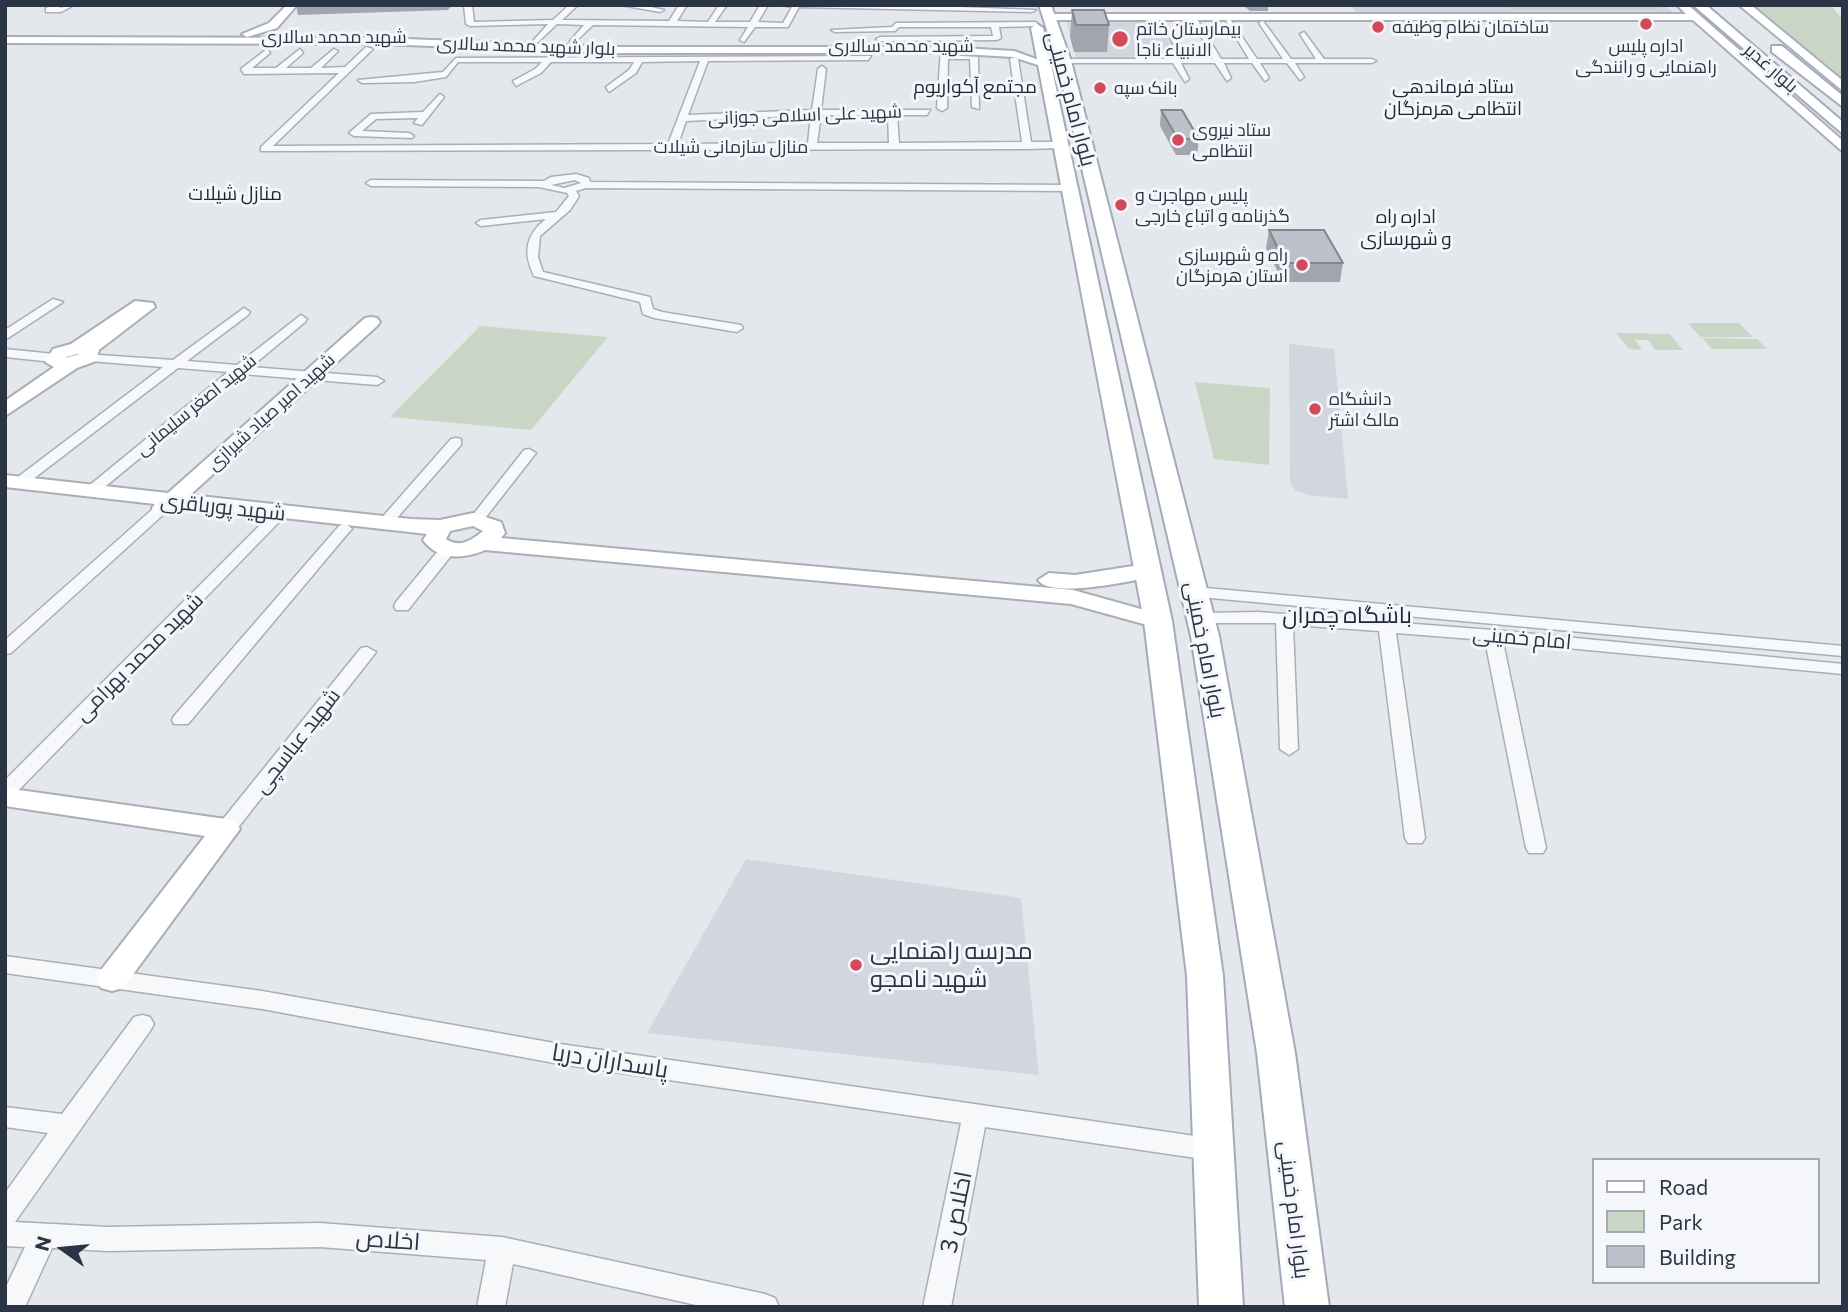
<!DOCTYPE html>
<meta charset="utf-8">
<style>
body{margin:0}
#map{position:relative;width:1848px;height:1312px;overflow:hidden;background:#e4e7ec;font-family:Commissioner,sans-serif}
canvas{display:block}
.frame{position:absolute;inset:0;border:7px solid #2b3445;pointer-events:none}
.legend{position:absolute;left:1592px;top:1158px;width:228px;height:126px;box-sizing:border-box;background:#f4f6f9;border:2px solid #a4a8b1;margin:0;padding:9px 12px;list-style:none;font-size:21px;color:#2b3445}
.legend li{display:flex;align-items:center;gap:14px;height:35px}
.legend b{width:35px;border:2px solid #a4a8b1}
.north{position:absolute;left:28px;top:1214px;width:70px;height:70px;-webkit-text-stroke:5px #f4f6f9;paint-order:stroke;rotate:285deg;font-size:19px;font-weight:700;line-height:28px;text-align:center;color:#2b3445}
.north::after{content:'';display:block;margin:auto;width:24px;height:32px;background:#2b3445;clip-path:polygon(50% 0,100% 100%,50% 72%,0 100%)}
</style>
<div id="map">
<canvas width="1848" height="1312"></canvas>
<div class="frame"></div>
<ul class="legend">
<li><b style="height:9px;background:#fff"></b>Road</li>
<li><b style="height:19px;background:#c9d6c5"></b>Park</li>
<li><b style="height:19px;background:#bbc0ca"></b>Building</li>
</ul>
<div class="north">N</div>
</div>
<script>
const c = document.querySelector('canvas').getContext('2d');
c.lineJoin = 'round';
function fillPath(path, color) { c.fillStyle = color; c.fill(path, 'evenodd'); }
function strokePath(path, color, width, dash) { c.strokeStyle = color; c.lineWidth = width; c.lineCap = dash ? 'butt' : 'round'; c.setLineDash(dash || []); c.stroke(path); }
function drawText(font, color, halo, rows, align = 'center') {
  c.font = font + ' Commissioner,Cairo,sans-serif'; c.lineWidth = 6; c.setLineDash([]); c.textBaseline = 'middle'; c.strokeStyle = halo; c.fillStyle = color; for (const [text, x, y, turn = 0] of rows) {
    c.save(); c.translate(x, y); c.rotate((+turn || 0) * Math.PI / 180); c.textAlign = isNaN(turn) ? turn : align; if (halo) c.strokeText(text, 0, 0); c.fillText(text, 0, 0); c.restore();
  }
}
const built = new Path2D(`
 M 1350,5 L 1663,5 L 1675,13 L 1356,12 Z
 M 1066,20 L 1160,20 L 1179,60 L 1077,60 Z
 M 1289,344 L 1334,349 L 1348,499 L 1308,495 L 1296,491 L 1290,482 Z
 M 746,859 L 1021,898 L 1039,1075 L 647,1033 Z`);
const green = new Path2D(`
 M 1504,5 L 1659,5 L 1654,9 L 1515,9 Z
 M 1752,5 L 1831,5 L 1842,19 L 1843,81 Z
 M 1688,323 L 1739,323 L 1753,337 L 1700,337 Z
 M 480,326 L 608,337 L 531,430 L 390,417 Z
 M 1616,333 L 1670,334 L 1683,350 L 1655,350 L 1648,340 L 1635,340 L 1642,350 L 1629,349 Z
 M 1702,338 L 1757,339 L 1767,349 L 1712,349 Z
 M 1195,382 L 1270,388 L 1269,465 L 1214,459 Z`);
const street = new Path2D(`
 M 53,5 L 63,5 L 59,8 L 74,5 L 61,12 L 46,12 L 46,8 Z
 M 464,5 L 472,5 L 474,22 L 553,20 L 569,5 L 578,5 L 562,20 L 669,21 L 679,5 L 687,5 L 677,21 L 708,22 L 719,5 L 727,5 L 715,22 L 750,22 L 760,5 L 768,5 L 758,22 L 783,23 L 792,7 L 782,5 L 908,5 L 1036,10 L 1032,12 L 799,7 L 788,27 L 755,27 L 744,42 L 740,40 L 748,27 L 593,25 L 574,43 L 570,41 L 584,25 L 557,24 L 537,43 L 533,41 L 548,24 L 470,26 L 466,24 Z
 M 621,5 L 642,5 L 664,10 L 660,12 Z
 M 1197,19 L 1221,59 L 1249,59 L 1226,21 L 1230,19 L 1257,59 L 1283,59 L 1259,23 L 1263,21 L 1291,59 L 1316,59 L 1300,34 L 1304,32 L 1324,59 L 1372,59 L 1376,61 L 1372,63 L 1295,63 L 1304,77 L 1300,80 L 1287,63 L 1260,63 L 1269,78 L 1265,81 L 1252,63 L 1224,63 L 1231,78 L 1227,81 L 1215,63 L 1181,63 L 1189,79 L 1185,82 L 1173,63 L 1064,63 L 1060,61 L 1064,59 L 1181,59 L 1167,31 L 1171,29 L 1189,59 L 1213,59 L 1193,21 Z
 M 1036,22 L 1039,26 L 999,27 L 1001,38 L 997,40 L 880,41 L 876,39 L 880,37 L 993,36 L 991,27 L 899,27 L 895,31 L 835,32 L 831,30 L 892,27 L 896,23 Z
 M 366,47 L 373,49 L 273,146 L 668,144 L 700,61 L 642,62 L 636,73 L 609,92 L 606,87 L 629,70 L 634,62 L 551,62 L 541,73 L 516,86 L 513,81 L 535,69 L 542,62 L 458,62 L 446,77 L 414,82 L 362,83 L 358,80 L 443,72 L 456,58 L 871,56 L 868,60 L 708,61 L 688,115 L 812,110 L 818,69 L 822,66 L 826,69 L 821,110 L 930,110 L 927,115 L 897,115 L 899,143 L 1022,142 L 1010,59 L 1014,57 L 1018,59 L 1031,142 L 1061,142 L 1066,145 L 1061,148 L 1027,149 L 261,151 L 261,147 L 339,73 L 244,74 L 241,69 L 267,49 L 270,53 L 252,68 L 276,68 L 300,49 L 303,53 L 286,68 L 311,68 L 334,49 L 338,51 L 321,68 L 345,67 ZM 811,115 L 808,143 L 678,144 L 686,121 ZM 821,115 L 888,115 L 889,143 L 817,143 Z
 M 941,48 L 947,48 L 948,55 L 978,57 L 979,109 L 972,107 L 970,59 L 948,59 L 947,108 L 942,111 L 937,108 Z
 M 440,94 L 444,97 L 422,125 L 414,123 L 418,118 L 376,119 L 362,131 L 409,133 L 414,136 L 412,138 L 354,136 L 349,133 L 371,114 L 423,112 Z
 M 576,174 L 589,178 L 590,182 L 1070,185 L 1075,188 L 1070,191 L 586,188 L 576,191 L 579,196 L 570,210 L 540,236 L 538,257 L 543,272 L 650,297 L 653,309 L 662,312 L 741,325 L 743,328 L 737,332 L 654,318 L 643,314 L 640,302 L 534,276 C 523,253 525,235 546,219 L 481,226 L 476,223 L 481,220 L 556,212 L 569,196 L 567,193 L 539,187 L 371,186 L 366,183 L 371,180 L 544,181 L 551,177 ZM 575,180 L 581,183 L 564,188 L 551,185 Z
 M 53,299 L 63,302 L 5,340 L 5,330 Z
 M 244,308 L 250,312 L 248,315 L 187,361 L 237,365 L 301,315 L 307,319 L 305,322 L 251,367 L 377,377 L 384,381 L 377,385 L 242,374 L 95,495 L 85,495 L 83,492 L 85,489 L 228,372 L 178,368 L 24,486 L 14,486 L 14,480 L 163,367 L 90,361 L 84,357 L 85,354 L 173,360 Z
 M 5,349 L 54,354 L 60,358 L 54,362 L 5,357 Z
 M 456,438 L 461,439 L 461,445 L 389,527 L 379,527 L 376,524 L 379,521 L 451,439 Z
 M 529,449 L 536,453 L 482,522 L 472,522 L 469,519 L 472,516 L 524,450 Z
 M 160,505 L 165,507 L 168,510 L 165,513 L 11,653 L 5,654 L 5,640 L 155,507 Z
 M 272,516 L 277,518 L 280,521 L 277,524 L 12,797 L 5,799 L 5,780 L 267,518 Z
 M 344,524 L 349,526 L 352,529 L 349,532 L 188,724 L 174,724 L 172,720 L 174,716 L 339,526 Z
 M 448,544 L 456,549 L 454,552 L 408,610 L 396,610 L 394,606 L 396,602 L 442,546 Z
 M 1195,587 L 1843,646 L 1843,656 L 1189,596 L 1187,592 Z
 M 1258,612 L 1493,630 L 1843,664 L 1843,674 L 1503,642 L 1546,848 L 1543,853 L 1529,853 L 1526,848 L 1485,640 L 1396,633 L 1425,838 L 1422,843 L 1408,843 L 1405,838 L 1379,631 L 1293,625 L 1298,749 L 1289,755 L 1280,749 L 1276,623 L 1201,623 L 1193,618 L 1201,613 Z
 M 367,647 L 376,652 L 373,656 L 233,834 L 219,834 L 216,829 L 219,824 L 361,648 Z
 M 5,956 L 262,991 L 560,1044 L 1216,1139 L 1225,1142 L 1229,1150 L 1225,1158 L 1216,1161 L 985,1127 L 951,1307 L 923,1307 L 961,1123 L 560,1064 L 262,1009 L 5,973 Z
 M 142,1015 L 150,1017 L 154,1024 L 150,1031 L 15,1222 L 108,1227 L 320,1223 L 502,1237 L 765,1294 L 775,1298 L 779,1307 L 705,1307 L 513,1264 L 505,1307 L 477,1307 L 486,1260 L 320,1247 L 108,1251 L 52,1248 L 25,1307 L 5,1307 L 5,1289 L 25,1247 L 5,1246 L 5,1193 L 48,1133 L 5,1127 L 5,1107 L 62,1114 L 134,1017 Z`);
const secondary = new Path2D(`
 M 287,5 L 297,5 L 277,28 L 247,37 L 242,34 L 269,23 Z
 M 1688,5 L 1843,141 L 1843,152 L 1693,20 L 1050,20 L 1045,17 L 1050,14 L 1686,14 L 1678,6 Z
 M 1739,5 L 1751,5 L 1843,81 L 1843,91 Z
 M 5,37 L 379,38 L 617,47 L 944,47 L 1014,51 L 1050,64 L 1044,67 L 1013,57 L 944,53 L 617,53 L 379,44 L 5,43 Z
 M 135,301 L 153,303 L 155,307 L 99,350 L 96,361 L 77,368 L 5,416 L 5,401 L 54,367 L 45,362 L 53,349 L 71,344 ZM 77,354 L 80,354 L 65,358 L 66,357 Z
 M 371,317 L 377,318 L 380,322 L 377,326 L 190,495 L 411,519 L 440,520 L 473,513 L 501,522 L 505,533 L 501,538 L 1073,590 L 1166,616 L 1170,621 L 1166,626 L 1158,628 L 1071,604 L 485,550 C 464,559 438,561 423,540 L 427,534 L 177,506 L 163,514 L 155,513 L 152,508 L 155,504 L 5,487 L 5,475 L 168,493 L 365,318 ZM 473,526 L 483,531 C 471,541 459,548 446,539 L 450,531 Z
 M 1146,564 L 1157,571 L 1154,576 C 1133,581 1050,599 1038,580 L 1049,573 L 1075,575 Z
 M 5,788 L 226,819 L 236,822 L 240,829 L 123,988 L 112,991 L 101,988 L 96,979 L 101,970 L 205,836 L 5,806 Z`);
const primary = new Path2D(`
 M 1039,5 L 1051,5 L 1071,61 L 1219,636 L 1295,1053 L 1329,1307 L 1285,1307 L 1257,1053 L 1191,636 L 1057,61 Z
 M 1693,5 L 1706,5 L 1843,122 L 1843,134 Z
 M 1037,24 L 1043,28 L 1172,621 L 1223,976 L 1243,1307 L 1199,1307 L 1187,976 L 1144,621 L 1031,28 Z
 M 1772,46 L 1782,46 L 1843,96 L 1843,107 L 1772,52 Z`);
const wall = new Path2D(`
 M 296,5 L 452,5 L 448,10 L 298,15 Z
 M 1243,5 L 1268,5 L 1268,11 L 1250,11 Z
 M 1072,10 L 1109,25 L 1107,52 L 1074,52 L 1070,37 Z
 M 1161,110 L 1199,139 L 1197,155 L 1176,155 L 1160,126 Z
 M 1269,230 L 1343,263 L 1340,282 L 1283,282 L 1266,248 Z`);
const building = new Path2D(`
 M 1072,10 L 1104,10 L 1109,25 L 1076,25 Z
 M 1161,110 L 1182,110 L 1199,139 L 1178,139 Z
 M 1269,230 L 1324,230 L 1343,263 L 1285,263 Z`);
const markers = [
 [1646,24,7,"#d1495b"],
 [1378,27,7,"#d1495b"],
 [1120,39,9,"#d1495b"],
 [1100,88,7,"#d1495b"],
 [1178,140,7,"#d1495b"],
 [1121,205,7,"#d1495b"],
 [1302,265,7,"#d1495b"],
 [1315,409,7,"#d1495b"],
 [856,965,7,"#d1495b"]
];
const farPoinames = [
 ["ساختمان نظام وظیفه",1392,27],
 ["بیمارستان خاتم",1136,29],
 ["الانبیاء ناجا",1136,50],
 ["اداره پلیس",1646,46,"center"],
 ["راهنمایی و رانندگی",1646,67,"center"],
 ["بانک سپه",1114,88],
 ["ستاد نیروی",1192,130],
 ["انتظامی",1192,151],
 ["پلیس مهاجرت و",1135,195],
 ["گذرنامه و اتباع خارجى",1135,216],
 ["راه و شهرسازی",1288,255,"right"],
 ["استان هرمزگان",1288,276,"right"],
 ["دانشگاه",1329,399],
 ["مالک اشتر",1329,420]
];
const farStreetnames = [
 ["شهید محمد سالاری",334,37],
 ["بلوار شهید محمد سالاری",526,46,2],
 ["شهید محمد سالاری",901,46],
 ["بلوار غدیر",1771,68,41],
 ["شهید علی اسلامی جوزانی",805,115,-2],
 ["منازل سازمانی شیلات",731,147],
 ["شهید اصغر سلیمانی",196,405,-39],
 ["شهید امیر صیاد شیرازی",271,412,-42]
];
const farNeighbourhoodnames = [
 ["مجتمع آکواریوم",975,87],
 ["ستاد فرماندهی",1453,87],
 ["انتظامی هرمزگان",1453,109],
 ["منازل شیلات",235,194],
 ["اداره راه",1406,217],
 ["و شهرسازی",1406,239]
];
const streetNames = [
 ["بلوار امام خمینی",1071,99,75],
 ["شهید پورباقری",223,507,6],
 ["امام خمینی",1522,638,5],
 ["بلوار امام خمینی",1205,650,79],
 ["شهید محمد بهرامی",139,657,-45],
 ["شهید عباسچی",297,741,-52],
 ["بلوار امام خمینی",1294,1210,83]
];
const neighbourhoodNames = [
 ["باشگاه چمران",1347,615]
];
const nearPoinames = [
 ["مدرسه راهنمایی",870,951],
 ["شهید نامجو",870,979]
];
const nearStreetnames = [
 ["پاسداران دریا",610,1061,9],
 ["اخلاص 3",956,1212,-79],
 ["اخلاص",388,1240,4]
];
fillPath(built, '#d2d6de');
fillPath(green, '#c9d6c5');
strokePath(street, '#a9aeb7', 3);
strokePath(secondary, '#a9aeb7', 4);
strokePath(primary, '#a3abb8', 4);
fillPath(street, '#f7f8fa');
fillPath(secondary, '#fff');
fillPath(primary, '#fff');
fillPath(wall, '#a1a5ae');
fillPath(building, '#bbc0ca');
strokePath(building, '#83868d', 2);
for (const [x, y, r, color] of markers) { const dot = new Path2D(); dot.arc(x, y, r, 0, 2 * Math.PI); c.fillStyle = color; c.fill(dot); strokePath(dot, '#f4f6f9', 2.5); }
drawText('18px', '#2b3445', '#f4f6f9', farPoinames, 'left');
drawText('18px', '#2b3445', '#f4f6f9', farStreetnames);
drawText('19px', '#1d2536', '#f4f6f9', farNeighbourhoodnames);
drawText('21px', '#2b3445', '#f4f6f9', streetNames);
drawText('23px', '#1d2536', '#f4f6f9', neighbourhoodNames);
drawText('24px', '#2b3445', '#f4f6f9', nearPoinames, 'left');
drawText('24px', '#2b3445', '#f4f6f9', nearStreetnames);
</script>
